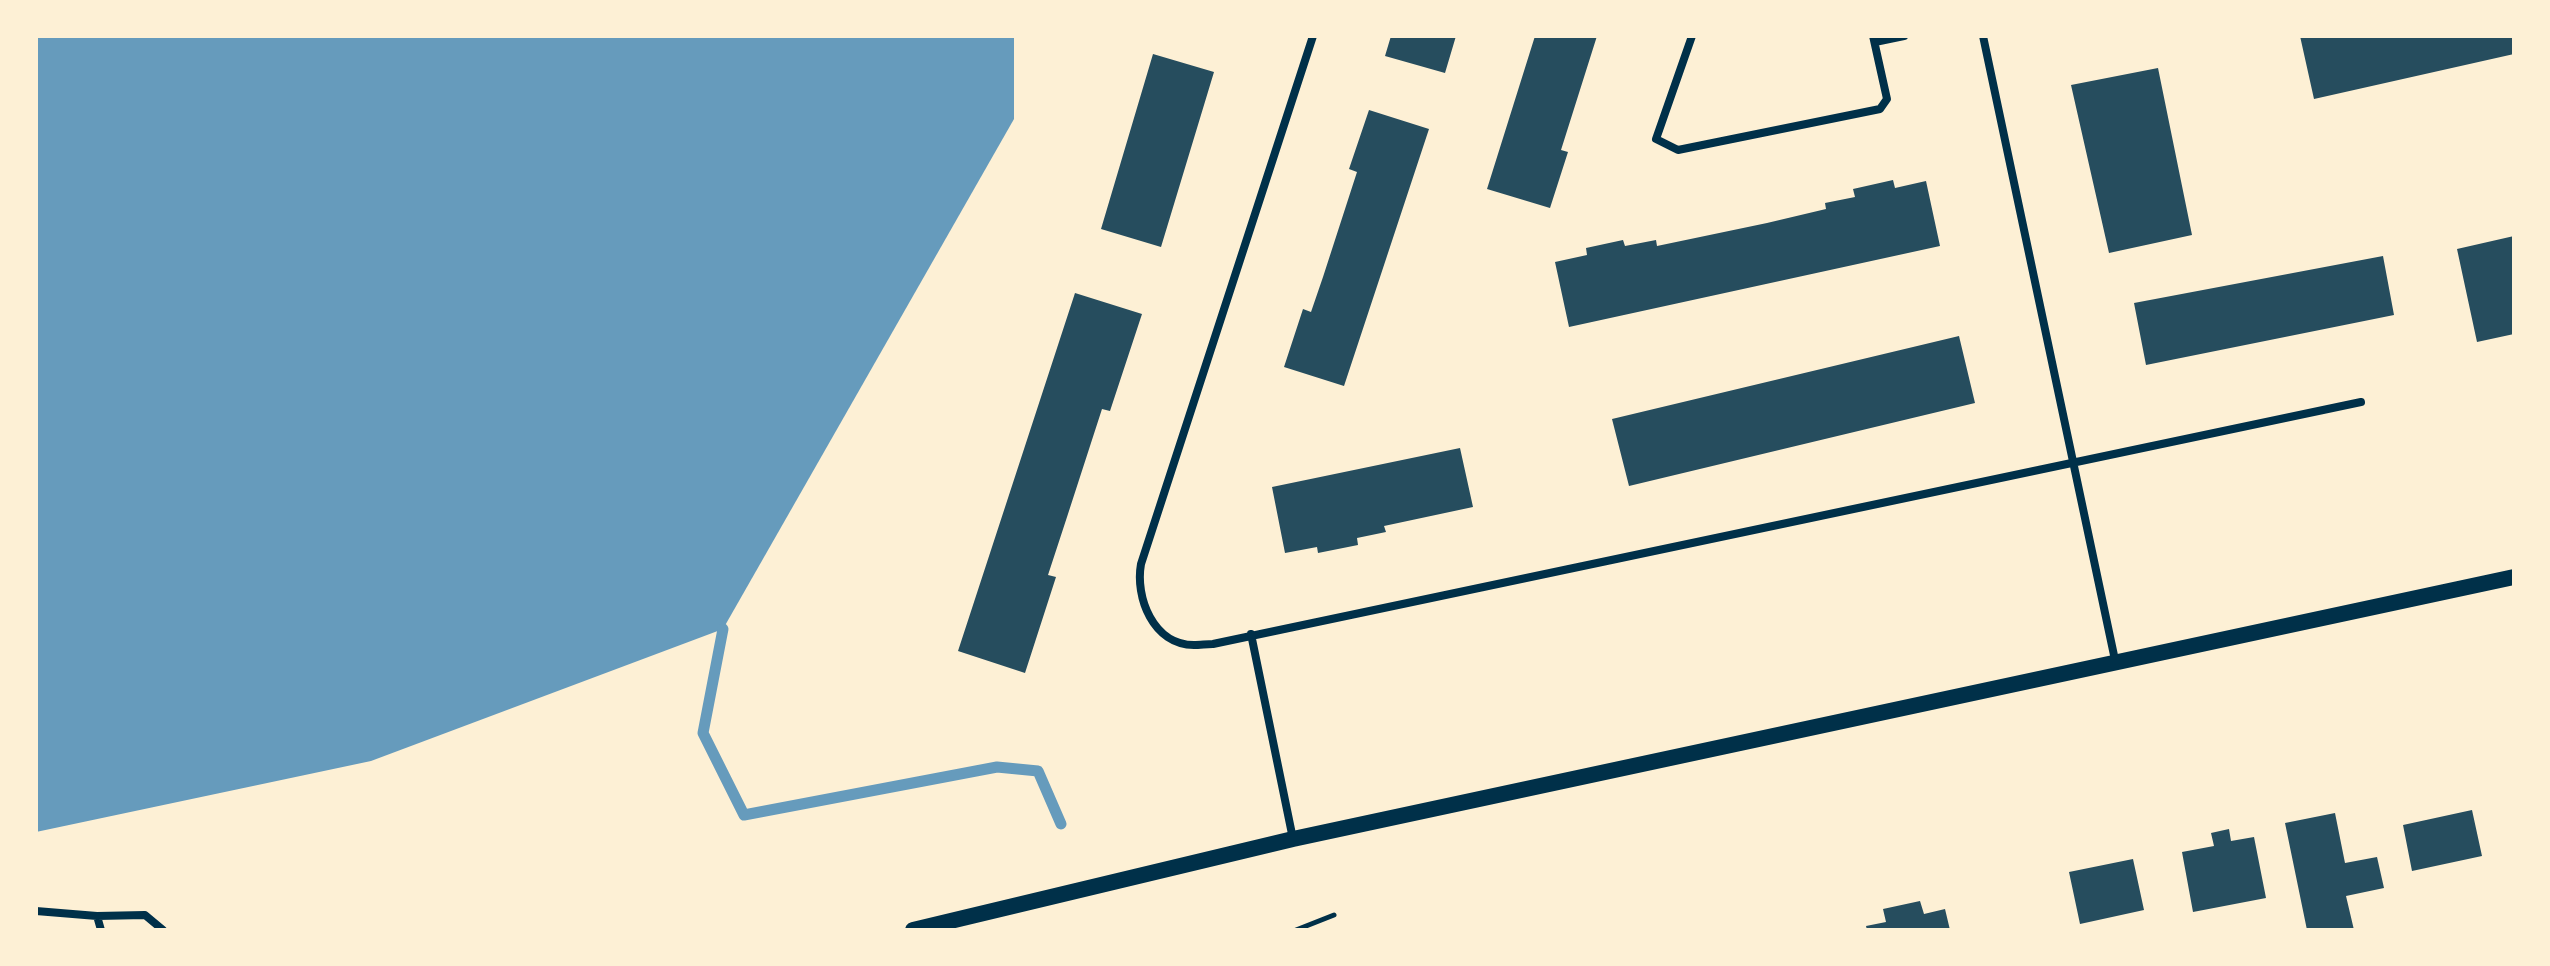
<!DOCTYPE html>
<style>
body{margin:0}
#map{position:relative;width:2550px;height:966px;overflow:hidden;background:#fdf0d5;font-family:"Space Grotesk",sans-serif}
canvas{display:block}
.frame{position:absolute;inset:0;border:38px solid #fdf0d5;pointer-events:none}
</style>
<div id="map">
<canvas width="2550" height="966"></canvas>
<div class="frame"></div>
</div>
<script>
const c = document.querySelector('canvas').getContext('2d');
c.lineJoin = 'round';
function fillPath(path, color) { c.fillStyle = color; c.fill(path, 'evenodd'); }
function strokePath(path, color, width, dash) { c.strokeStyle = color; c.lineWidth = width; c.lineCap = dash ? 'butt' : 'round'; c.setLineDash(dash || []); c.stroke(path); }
const water = new Path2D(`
 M 36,36 L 1014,36 L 1014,119 L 723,629 L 371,761 L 36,832 Z`);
const stream = new Path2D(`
 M 723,629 L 703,733 L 744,815 L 997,767 L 1038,771 L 1061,824`);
const building = new Path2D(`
 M 1391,36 L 1456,36 L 1445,73 L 1385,56 Z
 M 1535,36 L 1597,36 L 1561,150 L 1568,152 L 1550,208 L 1487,189 Z
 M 2300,36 L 2514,36 L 2514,54 L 2314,99 Z
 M 1153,54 L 1214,72 L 1161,247 L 1101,229 Z
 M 2158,68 L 2192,235 L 2109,253 L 2071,85 Z
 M 1369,110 L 1429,129 L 1344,386 L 1284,367 L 1303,309 L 1311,312 L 1323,277 L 1357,172 L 1349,169 Z
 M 1893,180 L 1895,188 L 1926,181 L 1940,246 L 1569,327 L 1555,262 L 1587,255 L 1586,248 L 1623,240 L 1625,246 L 1656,240 L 1657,246 L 1767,223 L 1826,209 L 1825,203 L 1855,197 L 1853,189 Z
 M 2514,236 L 2514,334 L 2477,342 L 2457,249 Z
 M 2383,256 L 2394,315 L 2146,365 L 2134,303 Z
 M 1075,293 L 1142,314 L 1110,411 L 1102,409 L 1067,517 L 1048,575 L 1056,577 L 1025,673 L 958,651 Z
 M 1959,336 L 1975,403 L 1629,486 L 1612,419 Z
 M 1460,448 L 1473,507 L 1384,526 L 1386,532 L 1357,538 L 1358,545 L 1318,553 L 1317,547 L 1285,553 L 1272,487 Z
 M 2472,810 L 2482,856 L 2412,871 L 2403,825 Z
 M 2335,813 L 2345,863 L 2377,857 L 2384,888 L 2346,896 L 2354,930 L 2307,930 L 2285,823 Z
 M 2229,829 L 2231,841 L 2254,837 L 2266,898 L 2193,912 L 2182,852 L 2214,846 L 2211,833 Z
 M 2133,859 L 2144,910 L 2080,924 L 2069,872 Z
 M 1920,901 L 1924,914 L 1945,909 L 1950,930 L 1867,930 L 1866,926 L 1886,922 L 1883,909 Z`);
const path = new Path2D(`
 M 1296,930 L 1334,915`);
const minor = new Path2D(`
 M 1313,36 L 1141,564 C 1135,597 1153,645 1194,645 C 1200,645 1207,644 1213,644 L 2361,402
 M 1692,36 L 1656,139 L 1678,150 L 1880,109 L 1887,99 L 1873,36
 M 1983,36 L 2115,660
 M 1875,42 L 1904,36
 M 1251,634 L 1293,839
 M 36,911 L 97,916 L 145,915 L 163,930
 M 97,916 L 101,930`);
const secondary = new Path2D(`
 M 913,930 L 1293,839 L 2514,577`);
fillPath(water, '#669bbc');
strokePath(stream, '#669bbc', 11);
fillPath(building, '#264d5e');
strokePath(path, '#003049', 5);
strokePath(minor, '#003049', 8);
strokePath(secondary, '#003049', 16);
</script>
